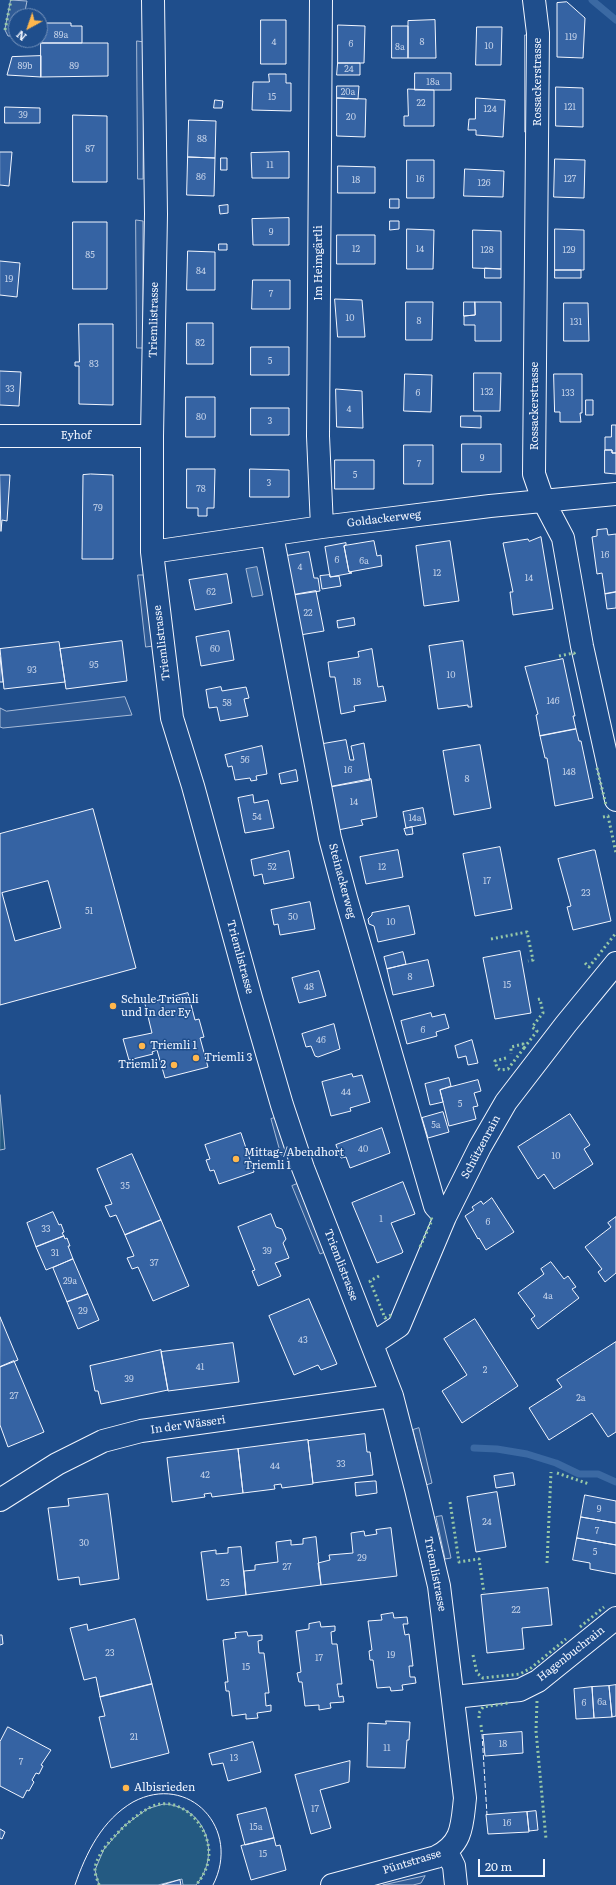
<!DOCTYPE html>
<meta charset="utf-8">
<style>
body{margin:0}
#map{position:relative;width:616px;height:1885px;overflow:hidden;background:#1f4e8c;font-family:Literata,serif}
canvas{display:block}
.north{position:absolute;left:8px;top:8px;width:40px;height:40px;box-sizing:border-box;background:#1f4e8c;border:1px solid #7391ba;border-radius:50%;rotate:220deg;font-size:11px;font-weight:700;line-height:16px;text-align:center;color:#f2f6ff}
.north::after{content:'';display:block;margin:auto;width:14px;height:18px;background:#ffb74d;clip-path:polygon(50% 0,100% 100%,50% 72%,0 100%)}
.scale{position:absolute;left:478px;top:1859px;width:67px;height:18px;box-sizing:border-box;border:2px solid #f2f6ff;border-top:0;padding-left:5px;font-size:12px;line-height:14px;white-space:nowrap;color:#f2f6ff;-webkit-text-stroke:3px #1f4e8c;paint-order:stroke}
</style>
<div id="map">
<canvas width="616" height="1885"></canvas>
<div class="north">N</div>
<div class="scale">20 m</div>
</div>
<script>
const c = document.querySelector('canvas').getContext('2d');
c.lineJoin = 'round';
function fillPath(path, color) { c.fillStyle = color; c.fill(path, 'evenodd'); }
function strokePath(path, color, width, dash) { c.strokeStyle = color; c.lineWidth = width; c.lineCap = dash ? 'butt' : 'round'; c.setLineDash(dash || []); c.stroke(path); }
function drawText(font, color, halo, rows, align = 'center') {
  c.font = font + ' Literata,serif'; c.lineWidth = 3; c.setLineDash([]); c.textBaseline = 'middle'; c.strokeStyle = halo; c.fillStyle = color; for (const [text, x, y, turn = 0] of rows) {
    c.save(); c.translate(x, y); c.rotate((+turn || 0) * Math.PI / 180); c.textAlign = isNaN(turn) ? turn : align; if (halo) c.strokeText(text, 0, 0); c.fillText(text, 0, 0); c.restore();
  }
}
const green = new Path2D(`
 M 0,1095 L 5,1149 L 0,1150 Z
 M 164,1804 C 206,1806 222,1855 196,1885 L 183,1885 L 182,1879 L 158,1885 L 99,1885 L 95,1870 L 104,1849 L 124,1826 L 147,1809 Z`);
const parking = new Path2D(`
 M 11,0 L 27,1 L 24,16 L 16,16 L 16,36 L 8,36 L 5,30 Z
 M 525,35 L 531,35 L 532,132 L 525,132 Z
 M 137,41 L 144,42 L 143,179 L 138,179 Z
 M 136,220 L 143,221 L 143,348 L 137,348 Z
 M 138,575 L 145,575 L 153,646 L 146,647 Z
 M 125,697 L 132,715 L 3,728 L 0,727 L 0,708 L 6,711 Z
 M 278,1117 L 288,1153 L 281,1155 L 271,1119 Z
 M 297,1184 L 325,1252 L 320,1254 L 292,1186 Z
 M 419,1428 L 432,1483 L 426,1485 L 413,1430 Z
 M 442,1516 L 451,1558 L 445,1559 L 436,1517 Z
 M 425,1876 L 421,1883 L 413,1885 L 383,1885 Z`);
const water = new Path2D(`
 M 257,567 L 263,595 L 252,597 L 246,569 Z`);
const stream = new Path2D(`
 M 592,0 L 616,20
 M 474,1448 L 497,1449 L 527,1454 L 556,1463 L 579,1474 L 598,1474 L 616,1482`);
const building = new Path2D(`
 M 567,2 L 585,18 L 583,58 L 557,57 L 557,3 Z
 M 261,20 L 286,20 L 286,64 L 261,64 Z
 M 435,20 L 436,58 L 408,58 L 408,21 Z
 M 40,23 L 71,23 L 71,26 L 82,26 L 82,43 L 41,43 Z
 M 338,25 L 365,26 L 364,63 L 338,63 Z
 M 392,26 L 408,26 L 408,58 L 392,58 Z
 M 477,27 L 502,27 L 501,65 L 476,65 Z
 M 41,43 L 108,43 L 108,76 L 41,77 Z
 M 41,56 L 41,77 L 7,75 L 12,57 Z
 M 338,63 L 360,63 L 360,75 L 337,75 Z
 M 415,73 L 451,73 L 451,90 L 415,90 Z
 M 269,74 L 286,74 L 286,83 L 291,83 L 291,111 L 252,110 L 253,82 L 269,82 Z
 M 337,86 L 359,86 L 358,99 L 337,98 Z
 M 556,87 L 583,88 L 583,127 L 556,126 Z
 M 408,89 L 434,90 L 434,126 L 404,126 L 404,116 L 408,116 Z
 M 337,98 L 366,99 L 365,137 L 337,136 Z
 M 476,98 L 505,100 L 503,137 L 476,135 L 476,130 L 468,130 L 469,119 L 475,119 Z
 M 215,100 L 223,101 L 222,108 L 214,108 Z
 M 5,107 L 40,108 L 40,123 L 5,123 Z
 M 73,115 L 107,116 L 107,182 L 73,182 Z
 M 189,120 L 216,121 L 215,158 L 188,157 Z
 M 0,152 L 12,152 L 9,186 L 0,185 Z
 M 289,152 L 289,178 L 252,178 L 251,153 Z
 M 188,157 L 215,158 L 214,196 L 187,195 Z
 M 221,158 L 227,158 L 227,170 L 221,170 Z
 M 555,159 L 585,160 L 584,198 L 554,197 Z
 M 407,160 L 434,160 L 434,198 L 407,198 Z
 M 338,166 L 375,167 L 375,193 L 338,193 Z
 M 465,169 L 504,171 L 503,197 L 464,196 Z
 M 390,199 L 399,199 L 399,208 L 390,208 Z
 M 228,205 L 228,213 L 220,214 L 219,206 Z
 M 289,218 L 289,245 L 253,245 L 252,219 Z
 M 390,221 L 399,221 L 399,229 L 390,230 Z
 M 73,222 L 107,222 L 107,289 L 73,289 Z
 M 407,229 L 434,230 L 433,269 L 407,269 Z
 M 555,229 L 584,230 L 584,270 L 555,270 Z
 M 473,230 L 501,231 L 501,269 L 473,268 Z
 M 337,235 L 375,235 L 375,264 L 337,264 Z
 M 219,244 L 227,244 L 227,250 L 219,250 Z
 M 188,251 L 215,252 L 215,290 L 187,290 Z
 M 0,261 L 20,263 L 17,297 L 0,295 Z
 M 485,268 L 501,269 L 501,278 L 485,278 Z
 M 555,270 L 581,270 L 581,278 L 555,278 Z
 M 253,280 L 290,280 L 290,309 L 252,309 Z
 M 335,299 L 362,300 L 365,337 L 338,337 Z
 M 406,302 L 433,302 L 432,340 L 406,340 Z
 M 464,302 L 475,302 L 475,315 L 464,316 Z
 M 475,302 L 501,302 L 501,341 L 475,341 L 475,325 L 464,325 L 464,316 L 475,315 Z
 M 564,303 L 588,303 L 589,341 L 564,341 Z
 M 187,323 L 213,323 L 213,364 L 187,364 Z
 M 79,324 L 113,324 L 113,405 L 79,404 L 79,366 L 75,366 L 75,362 L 79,362 Z
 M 251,347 L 289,347 L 289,375 L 251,375 Z
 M 0,371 L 21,372 L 19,406 L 0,405 Z
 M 474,373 L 501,373 L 500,411 L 474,411 Z
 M 405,374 L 432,375 L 431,412 L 404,411 Z
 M 554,374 L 582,374 L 582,413 L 580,413 L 581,422 L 560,422 L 560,412 L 555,412 Z
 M 336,389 L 362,391 L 363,428 L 337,427 Z
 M 186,397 L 215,397 L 215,437 L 186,437 Z
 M 586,400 L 593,400 L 593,415 L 586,415 Z
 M 251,408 L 289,408 L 289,435 L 251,435 Z
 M 461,416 L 481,416 L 481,428 L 461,427 Z
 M 612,425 L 616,425 L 616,453 L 612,453 L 612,450 L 605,450 L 605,437 L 611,437 Z
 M 462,444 L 501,444 L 501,472 L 462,472 Z
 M 404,445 L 433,445 L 433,484 L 404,484 Z
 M 605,450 L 612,450 L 612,453 L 616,453 L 616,474 L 605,473 Z
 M 335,460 L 374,460 L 374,489 L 335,489 Z
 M 187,469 L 215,469 L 214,508 L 207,508 L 207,516 L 198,516 L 198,508 L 187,508 Z
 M 250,469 L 289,470 L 289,497 L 250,497 Z
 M 91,474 L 113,475 L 113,559 L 82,559 L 83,475 Z
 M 0,475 L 10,475 L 7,521 L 2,520 L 1,531 Z
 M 607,529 L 608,535 L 616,534 L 616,592 L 605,594 L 602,573 L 597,574 L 592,537 L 597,536 L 597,530 Z
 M 541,537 L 553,609 L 513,615 L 510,592 L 513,592 L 503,543 L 528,539 L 529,541 Z
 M 374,541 L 377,556 L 381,555 L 382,566 L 349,572 L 344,546 Z
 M 450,541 L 459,601 L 424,606 L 416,546 Z
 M 346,543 L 346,545 L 344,546 L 349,572 L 352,573 L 330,577 L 325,547 Z
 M 309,552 L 314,578 L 318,578 L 320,591 L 293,595 L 286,556 Z
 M 227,574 L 232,603 L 195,610 L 189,580 Z
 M 330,575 L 330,577 L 339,576 L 341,586 L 322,589 L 320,576 Z
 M 316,591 L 324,631 L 300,635 L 293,595 Z
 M 616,592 L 616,608 L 607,609 L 605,594 Z
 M 354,618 L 355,625 L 338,628 L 337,621 Z
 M 229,631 L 234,660 L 201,666 L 196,637 Z
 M 122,641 L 127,681 L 66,689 L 60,649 Z
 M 463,641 L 472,707 L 468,707 L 468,705 L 438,709 L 429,646 Z
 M 59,642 L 65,682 L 4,689 L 0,649 Z
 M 372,649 L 378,687 L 383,686 L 386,701 L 354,706 L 355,711 L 341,714 L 335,677 L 330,677 L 328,662 L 359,657 L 358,652 Z
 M 0,657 L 3,682 L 0,682 Z
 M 563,659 L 575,716 L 573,716 L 576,729 L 540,736 L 536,715 L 538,714 L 525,667 Z
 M 221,687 L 222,691 L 246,687 L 249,698 L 244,699 L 248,716 L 220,721 L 217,707 L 209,708 L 206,690 Z
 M 576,729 L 579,741 L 581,741 L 593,798 L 555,806 L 547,758 L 545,758 L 540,736 Z
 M 346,740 L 350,760 L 354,760 L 351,746 L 364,743 L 370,780 L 330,787 L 323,744 Z
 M 480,745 L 491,808 L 454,815 L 443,751 Z
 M 262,746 L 267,774 L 256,776 L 257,780 L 251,781 L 250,778 L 235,780 L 232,766 L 228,767 L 225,755 Z
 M 296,770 L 298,781 L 281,784 L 279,774 Z
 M 371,779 L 377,817 L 361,820 L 363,825 L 338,830 L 330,787 Z
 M 253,795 L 254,803 L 268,800 L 274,828 L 245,833 L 238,798 Z
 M 423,808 L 426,824 L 406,828 L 403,812 Z
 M 93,809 L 136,968 L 0,1005 L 0,834 ZM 48,881 L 61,928 L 15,941 L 2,893 Z
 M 412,827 L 413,834 L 406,835 L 404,829 Z
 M 500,847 L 512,909 L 475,916 L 463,854 Z
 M 398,850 L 403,877 L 366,884 L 360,857 Z
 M 593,850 L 595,850 L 611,921 L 573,930 L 567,907 L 571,906 L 558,859 Z
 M 289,851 L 294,878 L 264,884 L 262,874 L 254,876 L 251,860 Z
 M 310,902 L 315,929 L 280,935 L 278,924 L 274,925 L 271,910 Z
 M 409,906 L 415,934 L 378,942 L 374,926 L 369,924 L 368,919 L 372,915 L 372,913 Z
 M 520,951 L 531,1013 L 495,1019 L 483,958 Z
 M 403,952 L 406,964 L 387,969 L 384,957 Z
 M 428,960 L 434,986 L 393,995 L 387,969 Z
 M 319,971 L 326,996 L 299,1003 L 292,978 Z
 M 188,993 L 195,1020 L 199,1019 L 204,1037 L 200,1038 L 208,1067 L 165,1078 L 157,1050 L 152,1052 L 153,1054 L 129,1060 L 123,1039 L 152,1033 L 145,1004 Z
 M 431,1013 L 432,1017 L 445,1014 L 449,1028 L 436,1032 L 437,1036 L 407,1044 L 401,1021 Z
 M 334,1024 L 340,1049 L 318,1057 L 315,1056 L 311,1046 L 306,1047 L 302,1034 Z
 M 472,1040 L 478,1063 L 468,1065 L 466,1056 L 458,1058 L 455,1046 Z
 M 352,1074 L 353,1077 L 362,1075 L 370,1102 L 350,1108 L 351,1111 L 331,1116 L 322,1082 Z
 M 449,1078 L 451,1086 L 440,1090 L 443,1102 L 430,1105 L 425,1084 Z
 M 478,1080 L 481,1091 L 474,1093 L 478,1106 L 473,1107 L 476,1119 L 449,1126 L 440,1090 Z
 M 443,1112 L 449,1132 L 428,1138 L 422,1118 Z
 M 570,1114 L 590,1145 L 584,1149 L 593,1164 L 554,1189 L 544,1174 L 538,1179 L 518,1147 Z
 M 382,1128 L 390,1153 L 350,1168 L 346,1157 L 341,1158 L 336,1145 Z
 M 241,1133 L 254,1172 L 219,1184 L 214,1170 L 210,1171 L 206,1160 L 210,1159 L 205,1145 Z
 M 132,1154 L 161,1220 L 125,1235 L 116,1215 L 110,1217 L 105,1206 L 112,1204 L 97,1169 Z
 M 403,1182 L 415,1214 L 391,1223 L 403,1252 L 402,1253 L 377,1263 L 352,1203 Z
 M 492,1198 L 514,1232 L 486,1250 L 479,1238 L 478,1239 L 465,1216 L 474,1210 L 472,1207 L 481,1201 L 483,1204 Z
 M 53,1212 L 59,1225 L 61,1224 L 64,1232 L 62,1233 L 64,1236 L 36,1247 L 27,1223 Z
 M 271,1214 L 276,1227 L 282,1229 L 286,1239 L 283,1243 L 289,1258 L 275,1263 L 281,1276 L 258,1286 L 252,1271 L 255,1270 L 238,1227 Z
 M 616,1217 L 616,1273 L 605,1282 L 598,1272 L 602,1269 L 585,1247 L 611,1227 L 608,1223 Z
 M 161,1220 L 189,1286 L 153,1301 L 138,1267 L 132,1269 L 127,1258 L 134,1256 L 125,1235 Z
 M 64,1236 L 65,1239 L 67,1238 L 70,1246 L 68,1246 L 73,1259 L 46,1270 L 36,1247 Z
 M 73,1259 L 88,1294 L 67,1302 L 53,1268 Z
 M 551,1262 L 564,1279 L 568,1276 L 576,1287 L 572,1289 L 579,1298 L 538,1329 L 531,1319 L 535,1316 L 518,1293 L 544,1274 L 541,1269 Z
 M 88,1294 L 99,1320 L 78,1329 L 67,1302 Z
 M 309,1299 L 337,1364 L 321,1370 L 318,1365 L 294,1375 L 269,1316 Z
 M 0,1317 L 18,1360 L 0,1367 Z
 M 475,1319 L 518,1386 L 462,1423 L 442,1391 L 467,1375 L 444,1339 Z
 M 616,1342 L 616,1432 L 608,1437 L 592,1413 L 549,1440 L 529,1408 L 562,1387 L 557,1380 Z
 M 233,1343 L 239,1382 L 168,1391 L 161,1352 Z
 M 161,1350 L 168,1390 L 101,1404 L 98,1391 L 95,1391 L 90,1366 Z
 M 14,1361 L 44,1432 L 8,1447 L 0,1425 L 0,1367 Z
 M 365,1434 L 367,1452 L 370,1452 L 373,1475 L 313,1483 L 308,1441 Z
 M 308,1440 L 313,1484 L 282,1488 L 281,1484 L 274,1485 L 275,1489 L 243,1493 L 238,1449 Z
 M 238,1449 L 243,1493 L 212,1497 L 211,1493 L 204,1494 L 205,1497 L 172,1502 L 167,1458 Z
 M 513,1473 L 515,1485 L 496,1488 L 494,1476 Z
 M 374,1481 L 376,1481 L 377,1493 L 356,1496 L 355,1483 Z
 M 497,1492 L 506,1547 L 476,1552 L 467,1497 Z
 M 108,1494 L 119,1579 L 80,1585 L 79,1577 L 58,1580 L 48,1508 L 69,1506 L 68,1499 Z
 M 585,1495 L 616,1501 L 616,1523 L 581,1517 Z
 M 581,1517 L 616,1523 L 616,1545 L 577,1538 Z
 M 391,1528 L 397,1576 L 321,1585 L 318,1563 L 330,1560 L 329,1555 L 353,1553 L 351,1533 L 364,1531 L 365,1536 L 377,1534 L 376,1530 Z
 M 316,1537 L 321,1585 L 246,1595 L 244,1571 L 255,1570 L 255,1565 L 278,1562 L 276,1542 L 291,1540 L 291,1545 L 303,1544 L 303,1539 Z
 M 577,1538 L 616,1545 L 616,1574 L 590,1569 L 590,1563 L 573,1560 Z
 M 241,1547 L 246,1595 L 207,1600 L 201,1552 L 216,1550 L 216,1554 L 228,1553 L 228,1548 Z
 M 548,1588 L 552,1625 L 522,1628 L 524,1649 L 487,1653 L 481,1595 Z
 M 393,1613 L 394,1618 L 407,1617 L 408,1624 L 403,1624 L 405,1635 L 409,1634 L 413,1666 L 409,1666 L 410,1677 L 415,1677 L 416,1683 L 402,1685 L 403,1690 L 391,1691 L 390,1687 L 377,1688 L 373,1660 L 370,1660 L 369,1651 L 372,1650 L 368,1621 L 382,1620 L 381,1615 Z
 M 135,1619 L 152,1684 L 100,1697 L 96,1677 L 84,1680 L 70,1628 L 87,1624 L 88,1630 Z
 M 320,1622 L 321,1627 L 335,1626 L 335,1631 L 331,1632 L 332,1644 L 337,1644 L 342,1684 L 337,1684 L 339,1697 L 343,1696 L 344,1702 L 330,1703 L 331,1708 L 319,1710 L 319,1705 L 305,1706 L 302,1682 L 299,1682 L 297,1673 L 301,1672 L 296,1631 L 309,1629 L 309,1624 Z
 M 247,1632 L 248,1636 L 262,1635 L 262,1640 L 258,1641 L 259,1653 L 264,1653 L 269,1693 L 265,1693 L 266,1706 L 271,1705 L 271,1711 L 257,1713 L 258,1718 L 246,1719 L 246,1714 L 232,1716 L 229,1691 L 226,1691 L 225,1682 L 228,1682 L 223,1640 L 236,1638 L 235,1633 Z
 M 0,1635 L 2,1635 L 3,1644 L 0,1645 Z
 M 152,1684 L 169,1753 L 111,1768 L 99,1717 L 105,1716 L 100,1697 Z
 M 616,1685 L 616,1716 L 612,1717 L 609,1686 Z
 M 609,1686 L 612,1717 L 594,1718 L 592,1687 Z
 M 592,1687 L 594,1718 L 576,1719 L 574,1689 Z
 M 386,1721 L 410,1722 L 409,1740 L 407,1740 L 405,1768 L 367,1767 L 368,1723 L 386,1724 Z
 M 8,1727 L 51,1750 L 41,1765 L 43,1766 L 39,1774 L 36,1773 L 32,1780 L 34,1782 L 29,1791 L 27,1790 L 23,1798 L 0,1786 L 0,1742 Z
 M 522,1732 L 523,1753 L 485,1756 L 483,1735 Z
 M 253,1742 L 261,1772 L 228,1781 L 223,1763 L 212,1765 L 209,1754 Z
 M 350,1761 L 349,1782 L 320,1790 L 331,1828 L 311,1834 L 295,1775 Z
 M 266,1808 L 274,1838 L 245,1845 L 237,1815 Z
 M 536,1811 L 538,1830 L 529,1831 L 527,1812 Z
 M 527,1812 L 529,1832 L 488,1834 L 486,1815 Z
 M 0,1829 L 5,1832 L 2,1839 L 0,1838 Z
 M 274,1838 L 276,1846 L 280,1845 L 286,1870 L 251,1880 L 241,1846 Z
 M 180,1880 L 181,1885 L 162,1885 Z`);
const minor = new Path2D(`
 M 153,0 L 156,214 L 152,436 L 152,552 L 172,718 L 193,786 L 251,998 L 282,1105 L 303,1168 L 392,1396 L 416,1489 L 439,1586 L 465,1798 C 462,1825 463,1844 436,1857 L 332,1885
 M 321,0 L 318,436 L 322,527
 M 534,0 L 538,33 L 534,474 L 543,500 L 563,538 L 582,646 L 616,800
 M 0,436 L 152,436
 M 272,535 L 330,838 L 346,898 L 435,1206 L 445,1217
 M 152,552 L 322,527 L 490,506 L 616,494
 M 372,1344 L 399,1326 L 445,1217 L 480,1147 L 506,1102 L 566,1024 L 616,963
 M 0,1500 L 57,1464 L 103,1441 L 141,1431 L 392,1396
 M 454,1697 L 520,1690 L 538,1681 L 616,1618
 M 447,1852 L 454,1866 L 456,1885`);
const tram = new Path2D(`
 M 75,1885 C 86,1853 102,1820 133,1802 C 189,1772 242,1829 213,1885`);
const hedge = new Path2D(`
 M 5,30 L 11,0
 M 559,656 L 574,653 L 575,655
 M 597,768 L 606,805
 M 603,817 L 608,816 L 616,853
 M 491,939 L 527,932 L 533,960 L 528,961
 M 585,963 L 589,967 L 616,933
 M 524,1048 L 537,1031 L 532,1027 L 543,1013 L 540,999 L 536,1000
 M 506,1058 L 495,1061 L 497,1068 L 500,1070 L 508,1069 L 524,1048 L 523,1044 L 511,1047 L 511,1054
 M 420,1247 L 432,1220 L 430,1215
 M 379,1276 L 370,1281 L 385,1318 L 393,1314
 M 557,1473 L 589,1484
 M 450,1502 L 459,1562 L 479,1559 L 484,1593
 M 547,1563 L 551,1472
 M 580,1627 L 604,1607
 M 473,1655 L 477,1673 L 483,1678 L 520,1674 L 531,1668 L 566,1639
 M 537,1701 L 536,1731 L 546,1839
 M 479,1718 L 479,1713 L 483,1707 L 508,1703
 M 481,1725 L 482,1734
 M 99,1885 C 98,1881 95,1875 95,1870 C 95,1860 104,1848 110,1841 C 121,1829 133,1817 147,1809 C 173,1793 200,1816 207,1840 C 212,1857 207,1872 196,1885`);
const fence = new Path2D(`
 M 482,1734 L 487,1815`);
const markers = [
 [113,1006,4,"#ffb74d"],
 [142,1046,4,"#ffb74d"],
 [196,1058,4,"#ffb74d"],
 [174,1065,4,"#ffb74d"],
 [236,1159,4,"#ffb74d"],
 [126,1788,4,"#ffb74d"]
];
const numberNames = [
 ["89a",61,35],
 ["119",571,37],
 ["4",274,42],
 ["8",422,42],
 ["6",351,44],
 ["10",489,46],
 ["8a",400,47],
 ["89b",25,66],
 ["89",74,66],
 ["24",349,69],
 ["18a",433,82],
 ["20a",348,92],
 ["15",272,97],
 ["22",421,103],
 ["121",570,107],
 ["124",490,109],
 ["39",23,115],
 ["20",351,117],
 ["88",202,139],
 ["87",90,149],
 ["11",270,165],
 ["86",201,177],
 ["16",420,179],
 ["127",570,179],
 ["18",356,180],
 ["126",484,183],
 ["9",271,232],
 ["12",356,249],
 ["14",420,249],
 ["128",487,250],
 ["129",569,250],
 ["85",90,255],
 ["84",201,271],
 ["19",9,279],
 ["7",271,294],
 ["10",350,318],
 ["8",419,321],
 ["131",576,322],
 ["82",200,343],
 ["5",270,361],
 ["83",94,364],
 ["33",10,389],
 ["132",487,392],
 ["6",418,393],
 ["133",568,393],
 ["4",349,409],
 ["80",201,417],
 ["3",270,421],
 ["9",482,458],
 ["7",419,464],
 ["5",355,475],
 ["3",269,483],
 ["78",201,489],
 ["79",98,508],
 ["16",605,555],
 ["6",337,560],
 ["6a",364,561],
 ["4",300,567],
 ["12",437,573],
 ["14",529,578],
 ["62",211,592],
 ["22",308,613],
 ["60",215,649],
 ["95",94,665],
 ["93",32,670],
 ["10",451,675],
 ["18",357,682],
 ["146",553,701],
 ["58",227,703],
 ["56",245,760],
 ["16",348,770],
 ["148",569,772],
 ["8",467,779],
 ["14",354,802],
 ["54",257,817],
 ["14a",415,818],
 ["52",272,867],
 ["12",382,867],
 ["17",487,881],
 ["23",586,893],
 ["51",89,911],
 ["50",293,917],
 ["10",391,922],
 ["8",410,977],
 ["15",507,985],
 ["48",309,987],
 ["6",423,1030],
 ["46",321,1040],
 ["44",346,1092],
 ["5",460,1104],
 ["5a",436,1125],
 ["40",363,1149],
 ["10",556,1156],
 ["35",125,1186],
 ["1",381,1219],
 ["6",488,1222],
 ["33",46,1229],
 ["39",267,1251],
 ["31",55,1253],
 ["37",154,1263],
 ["29a",70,1281],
 ["4a",548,1296],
 ["29",83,1311],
 ["43",303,1340],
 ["41",200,1367],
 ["2",485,1370],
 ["39",129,1379],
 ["27",14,1396],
 ["2a",581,1398],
 ["33",341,1464],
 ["44",275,1466],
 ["42",205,1475],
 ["9",599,1509],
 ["24",487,1522],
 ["7",597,1531],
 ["30",84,1543],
 ["5",595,1552],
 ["29",362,1558],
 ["27",287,1567],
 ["25",225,1583],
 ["22",516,1610],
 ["23",110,1653],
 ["19",391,1655],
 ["17",319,1658],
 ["15",246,1667],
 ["6a",602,1702],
 ["6",584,1703],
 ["21",134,1737],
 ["18",503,1744],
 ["11",387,1748],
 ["13",234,1758],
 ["7",21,1762],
 ["17",315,1809],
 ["16",507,1823],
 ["15a",256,1827],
 ["15",263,1854]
];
const streetNames = [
 ["Rossackerstrasse",538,82,-90],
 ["Im Heimgärtli",319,263,-90],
 ["Triemlistrasse",154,320,-89],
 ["Rossackerstrasse",535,406,-90],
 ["Eyhof",76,436],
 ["Goldackerweg",384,519,-7],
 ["Triemlistrasse",162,643,-97],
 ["Steinackerweg",342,881,75],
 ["Triemlistrasse",240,957,75],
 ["Schützenrain",481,1147,-62],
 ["Triemlistrasse",341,1265,69],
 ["In der Wässeri",188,1425,-8],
 ["Triemlistrasse",435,1574,79],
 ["Hagenbuchrain",571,1654,-38],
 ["Püntstrasse",412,1862,-17]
];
const poiNames = [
 ["Schule Triemli",121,1000],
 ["und In der Ey",121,1013],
 ["Triemli 1",150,1046],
 ["Triemli 3",204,1058],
 ["Triemli 2",166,1065,"right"],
 ["Mittag-/Abendhort",244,1153],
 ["Triemli 1",244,1166],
 ["Albisrieden",134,1788]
];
fillPath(green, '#245a82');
strokePath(green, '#a8bbd7', 1);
fillPath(parking, '#305b95');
strokePath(parking, '#a8bbd7', 1);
fillPath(water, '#3b69a3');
strokePath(water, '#a8bbd7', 1);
strokePath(stream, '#3b69a3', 7);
fillPath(building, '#3563a3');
strokePath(building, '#f2f6ff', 1);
strokePath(minor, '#f2f6ff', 24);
strokePath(minor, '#1f4e8c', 22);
strokePath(tram, '#f2f6ff', 1);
strokePath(hedge, '#97c8a6', 3, [2, 3]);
strokePath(fence, '#f2f6ff', 1, [5, 2]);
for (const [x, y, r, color] of markers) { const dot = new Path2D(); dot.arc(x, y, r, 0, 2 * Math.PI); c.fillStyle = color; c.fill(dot); strokePath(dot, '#1f4e8c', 1.5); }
drawText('9px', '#c3d1e8', null, numberNames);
drawText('11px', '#f2f6ff', '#1f4e8c', streetNames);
drawText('11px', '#f2f6ff', '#1f4e8c', poiNames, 'left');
</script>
